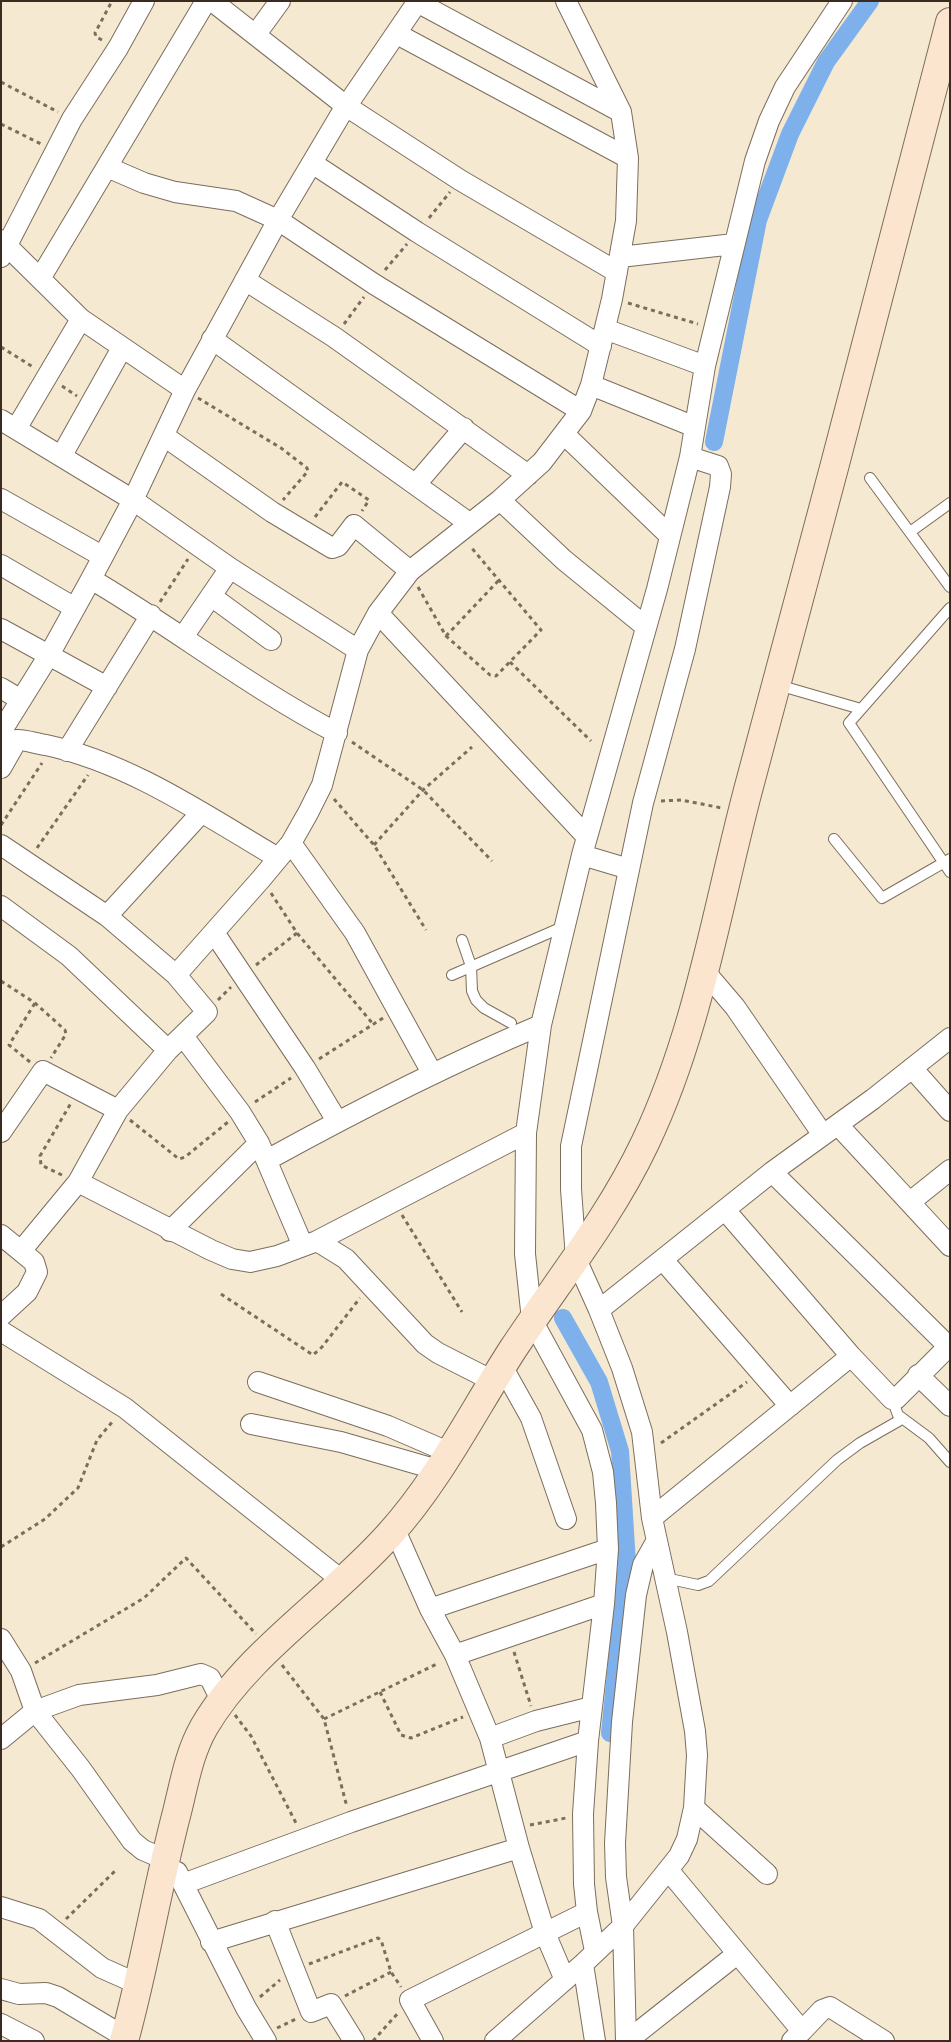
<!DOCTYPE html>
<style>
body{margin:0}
#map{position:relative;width:951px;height:2042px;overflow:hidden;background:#f5ead1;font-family:Pangolin,sans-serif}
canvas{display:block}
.frame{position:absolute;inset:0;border:2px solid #3b2a1e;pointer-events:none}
</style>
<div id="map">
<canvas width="951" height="2042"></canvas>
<div class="frame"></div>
</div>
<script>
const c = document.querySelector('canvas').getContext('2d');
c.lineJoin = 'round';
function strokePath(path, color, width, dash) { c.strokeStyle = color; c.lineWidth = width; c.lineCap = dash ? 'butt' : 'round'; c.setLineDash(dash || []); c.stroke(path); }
const canal = new Path2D(`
 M 714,442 L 758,220 L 790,134 L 826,62 L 870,1
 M 563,1318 L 599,1382 L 620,1451 L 627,1563 L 610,1733`);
const path = new Path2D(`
 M 102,40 L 96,37 L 95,33 L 112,1
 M 1,82 L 58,112
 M 1,124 L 41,144
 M 429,218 L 450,192
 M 385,270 L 407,244
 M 628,303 L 698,324
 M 344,324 L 364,297
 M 1,347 L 33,367
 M 62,386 L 77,396
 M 198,398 L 281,448 L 307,468 L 308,471 L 283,500
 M 315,517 L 342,482 L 369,500 L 362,511
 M 418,587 L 446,636 L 490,675 L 496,676 L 541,630 L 470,546
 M 160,602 L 188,559
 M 446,636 L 499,580
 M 510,662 L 591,741
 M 352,742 L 423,790 L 492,861
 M 334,799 L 374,845 L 426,930
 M 661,801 L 681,800 L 722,808
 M 1,825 L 42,763
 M 374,845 L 423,790 L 472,747
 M 37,848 L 88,775
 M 271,893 L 297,933 L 373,1024
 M 256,965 L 297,933
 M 1,981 L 35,1003 L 65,1030 L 66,1034 L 51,1058
 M 218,1000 L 231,987
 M 319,1059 L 383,1018
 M 30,1062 L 9,1045 L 35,1003
 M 255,1102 L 291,1078
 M 130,1120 L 179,1159 L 185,1157 L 228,1122
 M 62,1175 L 41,1165 L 40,1156 L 71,1103
 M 402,1215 L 462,1312
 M 221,1294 L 313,1355 L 322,1347 L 360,1298
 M 661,1443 L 747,1382
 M 1,1547 L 45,1519 L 78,1488 L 97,1440 L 113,1421
 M 514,1652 L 531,1706
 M 35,1663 L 144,1598 L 186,1558 L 256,1634
 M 282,1665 L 324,1719 L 347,1807
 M 380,1692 L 401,1735 L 411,1738 L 463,1717
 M 235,1715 L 251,1736 L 297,1825
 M 324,1719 L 439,1663
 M 530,1825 L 566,1818
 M 66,1919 L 115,1871
 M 309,1964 L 378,1938 L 381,1940 L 391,1972 L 401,1987
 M 345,1996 L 391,1972
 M 260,1997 L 280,1980
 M 277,2028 L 296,2019
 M 373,2041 L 398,2013`);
const lane = new Path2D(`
 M 870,478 L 950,587
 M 910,532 L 950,503
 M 950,608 L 849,723 L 950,872
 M 778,685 L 861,709
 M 834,839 L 882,898 L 950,859
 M 462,940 L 471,966 L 472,991 L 476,1000 L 484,1008 L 511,1023
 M 452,975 L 565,926
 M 892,1399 L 898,1415 L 929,1438 L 950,1462
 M 665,1578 L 698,1585 L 709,1581 L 837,1460 L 860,1443 L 902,1419`);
const street = new Path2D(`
 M 212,1 L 346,106 L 460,180 L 617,272
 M 417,2 L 621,112
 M 256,34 L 280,1
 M 397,34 L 628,158
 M 312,163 L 417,232 L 601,346
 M 107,167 L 144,183 L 175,192 L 236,201 L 278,220 L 374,284 L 581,411
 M 1,240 L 81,319 L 185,390
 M 1,257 L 72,119 L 118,48 L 144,1
 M 620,257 L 734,244
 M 41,277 L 206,1
 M 245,280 L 334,337 L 528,475
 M 605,329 L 705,366
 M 212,339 L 469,523
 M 591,385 L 695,427
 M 1,420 L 133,500 L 230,568 L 358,650
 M 16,429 L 81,319
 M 564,434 L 670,536
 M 164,436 L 272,512 L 332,548 L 338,546 L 354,525 L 410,571
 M 62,455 L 122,348
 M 416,484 L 464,428
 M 1,499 L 102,556
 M 500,500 L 564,560 L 646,627
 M 1,565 L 75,608
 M 91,579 C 174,628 251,688 337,733
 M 211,596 L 271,640
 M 378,613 L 587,837
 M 1,629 L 107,687
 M 183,637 L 230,568
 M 1,688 L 21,700
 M 1,732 L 49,655 L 91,579 L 133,500 L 185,390 L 278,220 L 341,114 L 418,1
 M 1,744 C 6,743 11,740 16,740 C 25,739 36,744 46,745 C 130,763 205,815 278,858
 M 67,751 L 151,615
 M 1,768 L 17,740
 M 291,843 L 355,933 L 432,1073
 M 1,845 L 107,916 L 176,975 L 261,879 L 291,843 L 308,813 L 322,785 L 358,650 L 378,613 L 410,571 L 500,500 L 542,462 L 581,411 L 591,385 L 612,299 L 626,221 L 628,158 L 621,112 L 566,1
 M 582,855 L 629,869
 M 1,906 L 69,956 L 168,1050
 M 107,916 L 201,813
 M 215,934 L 305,1068 L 337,1121
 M 706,973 L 735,1007 L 823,1135
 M 183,1036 L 240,1112 L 259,1143 L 303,1246
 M 912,1068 L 950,1111
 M 838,1125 L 950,1246
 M 1,1132 L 43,1071 L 118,1110
 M 267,1160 C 356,1111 446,1065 541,1025
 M 772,1172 L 950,1348
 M 78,1182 L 211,1250 L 232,1259 L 250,1262 L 277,1256 L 317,1241 L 526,1133
 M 910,1202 L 950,1170
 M 725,1210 L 851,1356 L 892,1399 L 896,1399 L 950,1345
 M 170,1231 L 259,1143
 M 1,1235 L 34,1262 L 37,1272 L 27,1292 L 1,1316
 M 317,1241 L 346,1259 L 425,1344 L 438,1353 L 493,1381
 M 21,1251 L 78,1182 L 118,1110 L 168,1050 L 207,1012 L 176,975
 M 663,1260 L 790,1406
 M 599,1310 L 772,1172 L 873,1099 L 950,1038
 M 1,1331 L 125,1408 L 344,1582
 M 502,1366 L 531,1418 L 566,1519
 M 918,1375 L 950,1406
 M 258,1382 L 388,1426 L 448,1452
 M 251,1424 L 341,1442 L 438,1470
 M 652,1518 L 851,1356
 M 395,1530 L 430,1609 L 455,1655 L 490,1738 L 519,1848 L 545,1933 L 565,1980
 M 430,1609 L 608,1549
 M 1,1639 L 21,1671 L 35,1711 L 81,1769 L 132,1841 L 143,1850 L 164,1859
 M 455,1655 L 604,1604
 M 490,1738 L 536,1721 L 592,1707
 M 1,1739 L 35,1711 L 79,1695 L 157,1685 L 201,1674 L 210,1678 L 221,1700
 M 694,1808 L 767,1874
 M 669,1871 L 802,2031 L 792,2041
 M 177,1872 L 246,2008 L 266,2041
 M 183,1884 L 351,1822 L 588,1741
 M 1,1907 L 39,1919 L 102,1968 L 138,1984
 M 587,1912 L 595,1951
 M 275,1921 L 311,2012 L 331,2004 L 354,2041
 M 211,1942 L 519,1848
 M 583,1964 L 595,2041
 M 1,1989 L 19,1994 L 46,1993 L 58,1997 L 125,2037
 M 1,2024 L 34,2041
 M 802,2031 L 822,2010 L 830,2007 L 884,2041
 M 433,2041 L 410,2000 L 587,1912 L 584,1884 L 583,1814 L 588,1741 L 604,1604 L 608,1549 L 606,1503 L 603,1472 L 592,1430 L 532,1320 L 525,1254 L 526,1133 L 541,1025 L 582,855 L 657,589 L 690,457
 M 495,2041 L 583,1964 L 623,1926 L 679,1856 L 687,1839 L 694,1808 L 697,1755 L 695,1731 L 677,1632 L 652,1518 L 642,1432 L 622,1368 L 599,1310 L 576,1259 L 571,1189 L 571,1146 L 643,803 L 685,649 L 720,487 L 721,474 L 718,466 L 690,457 L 705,366 L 755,161 L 769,121 L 785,87 L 842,1
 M 626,2041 L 623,1926 L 616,1877 L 615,1843 L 622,1722 L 636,1595 L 643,1565 L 656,1542
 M 627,2041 L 737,1954`);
const secondary = new Path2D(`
 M 124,2041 C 145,1965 157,1888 177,1812 C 184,1784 189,1753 204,1727 C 247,1653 331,1600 389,1535 C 439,1480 473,1411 513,1349 C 558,1281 610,1217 645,1143 C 700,1028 718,900 751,779 C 819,527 885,275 950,22`);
strokePath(canal, '#7eb1eb', 18);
strokePath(lane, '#7c6d5d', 12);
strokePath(street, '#7c6d5d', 22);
strokePath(secondary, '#7c6d5d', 30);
strokePath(path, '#7c6d5d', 3, [4, 4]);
strokePath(lane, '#fff', 10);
strokePath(street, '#fff', 20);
strokePath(secondary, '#fce5cf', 28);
</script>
